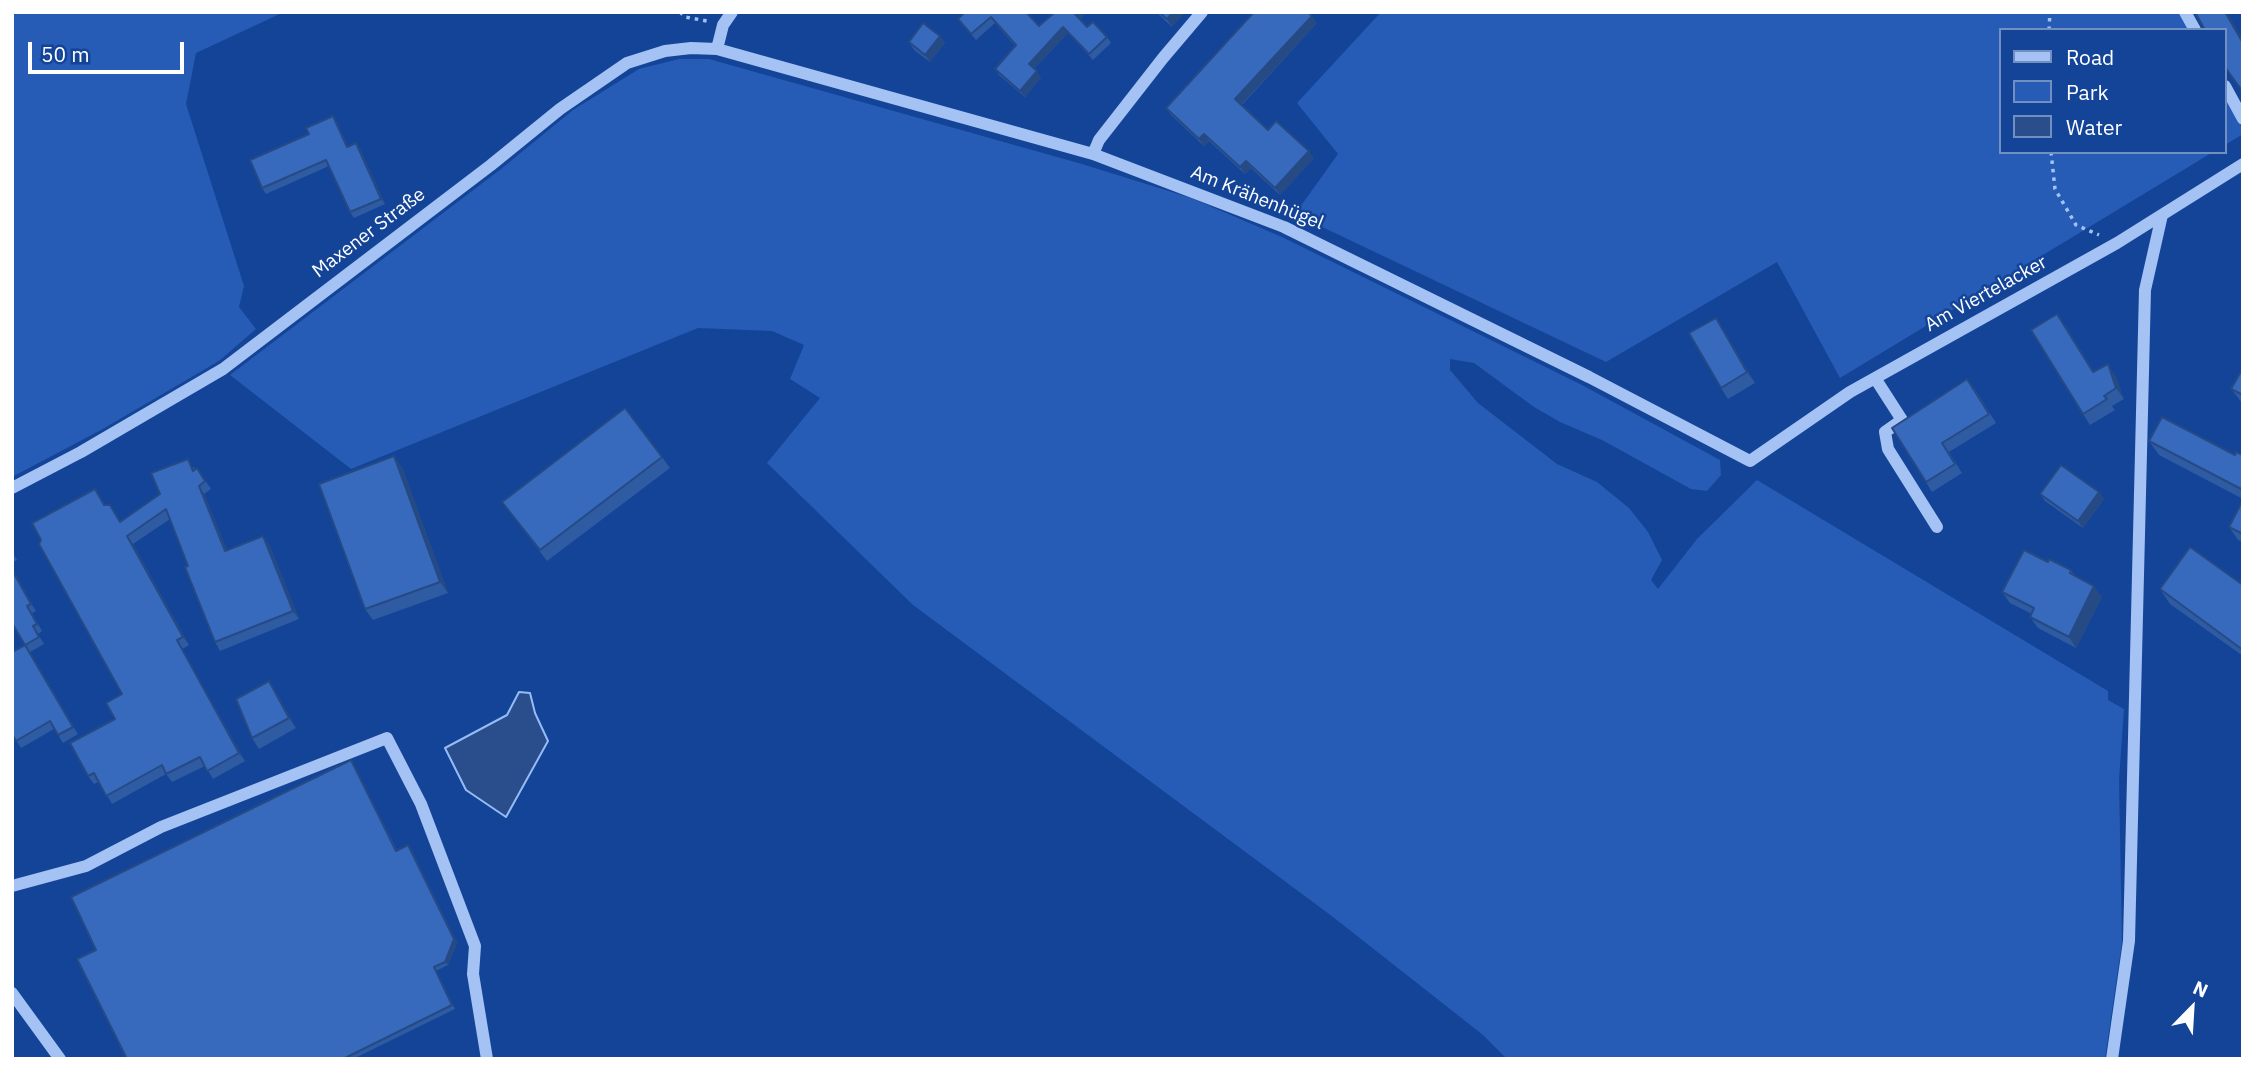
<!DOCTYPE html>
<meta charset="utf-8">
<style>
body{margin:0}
#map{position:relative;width:2255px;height:1071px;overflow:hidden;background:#134497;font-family:"IBM Plex Sans",sans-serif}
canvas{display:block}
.frame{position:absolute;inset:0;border:14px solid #fff;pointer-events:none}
.legend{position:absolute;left:1999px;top:28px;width:228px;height:126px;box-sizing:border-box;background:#134497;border:2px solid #718fc1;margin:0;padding:9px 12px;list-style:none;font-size:21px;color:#fff}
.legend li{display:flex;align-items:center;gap:14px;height:35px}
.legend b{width:35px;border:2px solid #718fc1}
.north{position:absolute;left:2157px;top:973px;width:70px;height:70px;-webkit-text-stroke:5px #134497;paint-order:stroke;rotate:24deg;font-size:19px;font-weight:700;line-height:28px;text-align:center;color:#fff}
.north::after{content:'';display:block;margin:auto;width:24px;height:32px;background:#fff;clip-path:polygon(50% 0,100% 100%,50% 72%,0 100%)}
.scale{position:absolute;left:28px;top:42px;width:156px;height:32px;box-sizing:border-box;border:4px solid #fff;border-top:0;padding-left:9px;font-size:21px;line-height:24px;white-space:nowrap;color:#fff;-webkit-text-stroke:5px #134497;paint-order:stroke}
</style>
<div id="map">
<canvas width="2255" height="1071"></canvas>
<div class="frame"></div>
<ul class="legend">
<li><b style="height:9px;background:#a4c2f3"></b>Road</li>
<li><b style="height:19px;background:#265cb6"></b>Park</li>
<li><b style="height:19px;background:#2a4d8b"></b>Water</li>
</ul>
<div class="north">N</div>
<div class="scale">50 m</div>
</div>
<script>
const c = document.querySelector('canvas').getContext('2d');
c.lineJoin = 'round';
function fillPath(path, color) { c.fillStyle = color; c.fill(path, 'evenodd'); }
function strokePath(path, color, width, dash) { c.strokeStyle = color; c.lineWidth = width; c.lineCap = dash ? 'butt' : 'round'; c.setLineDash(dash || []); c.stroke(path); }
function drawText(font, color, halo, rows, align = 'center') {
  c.font = font + ' "IBM Plex Sans",sans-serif'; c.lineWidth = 5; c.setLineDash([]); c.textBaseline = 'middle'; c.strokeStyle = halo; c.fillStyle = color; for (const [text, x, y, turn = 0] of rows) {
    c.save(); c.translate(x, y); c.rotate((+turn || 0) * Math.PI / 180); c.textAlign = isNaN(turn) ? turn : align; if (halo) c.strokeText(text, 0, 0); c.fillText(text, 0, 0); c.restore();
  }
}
const green = new Path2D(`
 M 12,12 L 284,12 L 196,53 L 186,104 L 244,286 L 239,307 L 256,329 L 219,361 L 101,430 L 12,477 Z
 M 1381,12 L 2179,12 L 2189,30 L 2001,30 L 2001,152 L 2213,152 L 1840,378 L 1777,262 L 1606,362 L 1295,214 L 1338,154 L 1297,103 Z
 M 679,59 L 709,59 L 1082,164 L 1191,198 L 1282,237 L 1582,385 L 1720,460 L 1721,475 L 1707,491 L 1691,489 L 1602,440 L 1560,422 L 1534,407 L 1474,363 L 1450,359 L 1450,370 L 1478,403 L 1557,464 L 1597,482 L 1629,508 L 1648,532 L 1662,560 L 1651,580 L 1658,589 L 1697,539 L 1757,480 L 2108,691 L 2108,700 L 2124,709 L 2119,780 L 2122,942 L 2105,1059 L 1507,1059 L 1483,1035 L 1333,917 L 913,605 L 767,463 L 820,398 L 790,379 L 804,345 L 772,331 L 698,328 L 351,469 L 230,375 L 501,169 L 573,110 L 639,69 Z
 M 2225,97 L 2243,130 L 2243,134 L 2225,145 Z`);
const water = new Path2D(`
 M 519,692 L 530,693 L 535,713 L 548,741 L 506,817 L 466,790 L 445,748 L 507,715 Z`);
const path = new Path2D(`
 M 680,12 L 685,17 L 707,21
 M 2049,30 L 2050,12
 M 2051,152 L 2055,189 L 2076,225 L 2099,235`);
const minor = new Path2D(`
 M 2185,12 L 2195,30
 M 717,49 L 723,25 L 732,12
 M 2225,86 L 2243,119
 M 1093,154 L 1099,140 L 1163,58 L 1202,12
 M 1875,378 L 1902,420 L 1885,432 L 1888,449 L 1937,527
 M 12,488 L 81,452 L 223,369 L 491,165 L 560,109 L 627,63 L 665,51 L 691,48 L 717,49 L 1093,154 L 1284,227 L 1589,377 L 1750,461 L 1850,392 L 2117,243 L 2243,164
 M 12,886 L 86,866 L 161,827 L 387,738 L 421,804 L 475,946 L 473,974 L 487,1059
 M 12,993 L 60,1059
 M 2112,1059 L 2129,941 L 2145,290 L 2162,215`);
const wall = new Path2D(`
 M 965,12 L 1039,26 L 1055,12 L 1087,12 L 1080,19 L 1087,27 L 1107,37 L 1111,43 L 1093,60 L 1068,33 L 1034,69 L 1041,78 L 1025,97 L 999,75 L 995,69 L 1015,46 L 995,23 L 976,40 L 958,19 Z
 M 1156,12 L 1185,12 L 1172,27 Z
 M 1317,23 L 1242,105 L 1268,130 L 1314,158 L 1280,195 L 1251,168 L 1245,174 L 1209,141 L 1204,146 L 1171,115 L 1166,108 Z
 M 940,36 L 945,43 L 930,62 L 914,50 L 909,42 Z
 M 337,122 L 348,147 L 356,143 L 360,149 L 385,204 L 354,218 L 350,212 L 329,166 L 266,194 L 262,188 Z
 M 2065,325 L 2094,372 L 2115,375 L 2124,399 L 2112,406 L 2115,410 L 2090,425 L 2083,414 Z
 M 1723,329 L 1755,383 L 1728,399 L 1721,388 Z
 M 2243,368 L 2243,404 L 2231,389 Z
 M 1974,388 L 1996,423 L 1949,452 L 1962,473 L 1932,492 L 1892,428 Z
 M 2149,441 L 2235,455 L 2243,455 L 2243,499 L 2159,455 Z
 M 662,457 L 670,468 L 547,561 L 502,502 Z
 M 194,467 L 195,470 L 197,468 L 211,489 L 204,494 L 227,550 L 269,544 L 299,619 L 220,651 L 215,642 L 188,566 L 170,519 L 133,544 L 189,645 L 182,649 L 245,761 L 213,779 L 205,766 L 172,782 L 166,774 L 112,804 L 99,782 L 94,784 L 88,776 L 115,719 L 122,694 L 95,489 L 105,505 L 110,505 L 120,521 L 160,494 Z
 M 402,467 L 448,593 L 373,620 L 365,609 Z
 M 2099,492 L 2104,499 L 2083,528 L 2045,501 L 2040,494 Z
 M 2243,500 L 2243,542 L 2238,540 L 2229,527 Z
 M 12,551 L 17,560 L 12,563 Z
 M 2048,562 L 2071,570 L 2075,576 L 2102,597 L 2076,648 L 2038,628 L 2030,617 L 2032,614 L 2010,603 L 2002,592 Z
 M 12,568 L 36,611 L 32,613 L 42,631 L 38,634 L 44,644 L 30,652 L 78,734 L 63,743 L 54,729 L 21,748 L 12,734 L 25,645 L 12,624 Z
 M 2243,585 L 2243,656 L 2170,604 L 2160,589 Z
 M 276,692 L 296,728 L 259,749 L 252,738 Z
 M 351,760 L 397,850 L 408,845 L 411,849 L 457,943 L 448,965 L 436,971 L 455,1009 L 353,1059 L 127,1059 L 96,950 Z`);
const shadedWall = new Path2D(`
 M 1077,12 L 1087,12 L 1079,20 L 1075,14 Z
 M 1173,12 L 1185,12 L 1172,27 L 1167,19 Z
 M 2225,12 L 2227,12 L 2243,40 L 2243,43 Z
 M 1312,16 L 1317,23 L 1240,106 L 1235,99 Z
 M 1063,27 L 1068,33 L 1033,70 L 1029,64 Z
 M 940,36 L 945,43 L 930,62 L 925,55 Z
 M 1037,71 L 1041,78 L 1025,97 L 1020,91 Z
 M 333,116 L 337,122 L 351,153 L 347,147 Z
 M 1204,134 L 1209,141 L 1204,146 L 1199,139 Z
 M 356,143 L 360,149 L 385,204 L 381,199 Z
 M 1309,151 L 1314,158 L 1280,195 L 1275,188 Z
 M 1246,161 L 1251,168 L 1245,174 L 1240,167 Z
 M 1716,318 L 1723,329 L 1755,383 L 1747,372 Z
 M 2108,364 L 2115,375 L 2124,399 L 2116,388 Z
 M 394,456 L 402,467 L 448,593 L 440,582 Z
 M 199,486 L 204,494 L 231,559 L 225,551 Z
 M 2099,492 L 2104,499 L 2083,528 L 2078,521 Z
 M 127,536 L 133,544 L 189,645 L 183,637 Z
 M 263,536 L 269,544 L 299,619 L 293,611 Z
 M 12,568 L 36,611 L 31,604 L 12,570 Z
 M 2094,586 L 2102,597 L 2076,648 L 2069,637 Z
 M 177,640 L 182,649 L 245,761 L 239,753 Z
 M 25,645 L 30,652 L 78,734 L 73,727 Z
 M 269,681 L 276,692 L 296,728 L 289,718 Z
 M 408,845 L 457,943 L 448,965 L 445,962 Z`);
const building = new Path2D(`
 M 965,12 L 1026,12 L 1039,26 L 1055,12 L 1077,12 L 1075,14 L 1087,27 L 1093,22 L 1107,37 L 1089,54 L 1063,27 L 1029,64 L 1037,71 L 1020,91 L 995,69 L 1016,45 L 991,17 L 971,34 L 958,19 Z
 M 1159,12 L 1173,12 L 1167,19 Z
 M 1254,12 L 1308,12 L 1312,16 L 1235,99 L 1268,130 L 1276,121 L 1309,151 L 1275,188 L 1246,161 L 1240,167 L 1204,134 L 1199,139 L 1166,108 Z
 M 2195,12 L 2225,12 L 2243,43 L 2243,92 L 2225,67 L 2225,30 L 2205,30 Z
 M 923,23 L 940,36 L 925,55 L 909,42 Z
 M 333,116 L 347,147 L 356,143 L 381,199 L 350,212 L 326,160 L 262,188 L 250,160 L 309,134 L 306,128 Z
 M 2057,314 L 2093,372 L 2108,364 L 2116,388 L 2104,396 L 2107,399 L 2083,414 L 2031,330 Z
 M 1716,318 L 1747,372 L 1721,388 L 1689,333 Z
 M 2243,368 L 2243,395 L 2231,389 Z
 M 1967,379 L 1989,414 L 1942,443 L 1955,464 L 1926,482 L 1892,428 Z
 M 625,408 L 662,457 L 540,550 L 502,502 Z
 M 2162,417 L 2235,455 L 2236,452 L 2243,455 L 2243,490 L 2149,441 Z
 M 394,456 L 440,582 L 365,609 L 319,484 Z
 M 188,459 L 193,471 L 197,468 L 205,481 L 199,486 L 225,551 L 263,536 L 293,611 L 215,642 L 185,567 L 188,566 L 166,509 L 127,536 L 183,637 L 177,640 L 239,753 L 207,771 L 200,757 L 166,774 L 162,765 L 106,796 L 94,773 L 88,776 L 70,743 L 115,719 L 106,703 L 122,694 L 39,544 L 41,540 L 32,523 L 95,489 L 104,505 L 110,505 L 120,522 L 160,494 L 151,473 Z
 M 2061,465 L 2099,492 L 2078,521 L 2040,494 Z
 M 2243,500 L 2243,534 L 2229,527 Z
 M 2190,547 L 2243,585 L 2243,650 L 2160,589 Z
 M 2024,550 L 2048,562 L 2049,559 L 2071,570 L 2070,573 L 2094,586 L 2069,637 L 2030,617 L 2034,608 L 2002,592 Z
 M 12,570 L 31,604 L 27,606 L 37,624 L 33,626 L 39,637 L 25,645 L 12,623 Z
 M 25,645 L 73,727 L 58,735 L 50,721 L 16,741 L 12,734 L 12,652 Z
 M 269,681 L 289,718 L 252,738 L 236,699 Z
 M 351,760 L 396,851 L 408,845 L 454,939 L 445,962 L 434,967 L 452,1005 L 343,1059 L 127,1059 L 77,959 L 96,950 L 71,897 Z`);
const streetNames = [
 ["Am Krähenhügel",1257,198,22],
 ["Maxener Straße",369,233,-37],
 ["Am Viertelacker",1986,294,-29]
];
fillPath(green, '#265cb6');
fillPath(water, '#2a4d8b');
strokePath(water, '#96bcf6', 2);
strokePath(path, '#a4c2f3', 3.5, [3.5, 5]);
strokePath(minor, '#a4c2f3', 12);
fillPath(wall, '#2f5ba3');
fillPath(shadedWall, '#264a84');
fillPath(building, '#376abd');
strokePath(building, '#264a84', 2);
drawText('19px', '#fff', '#134497', streetNames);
</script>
